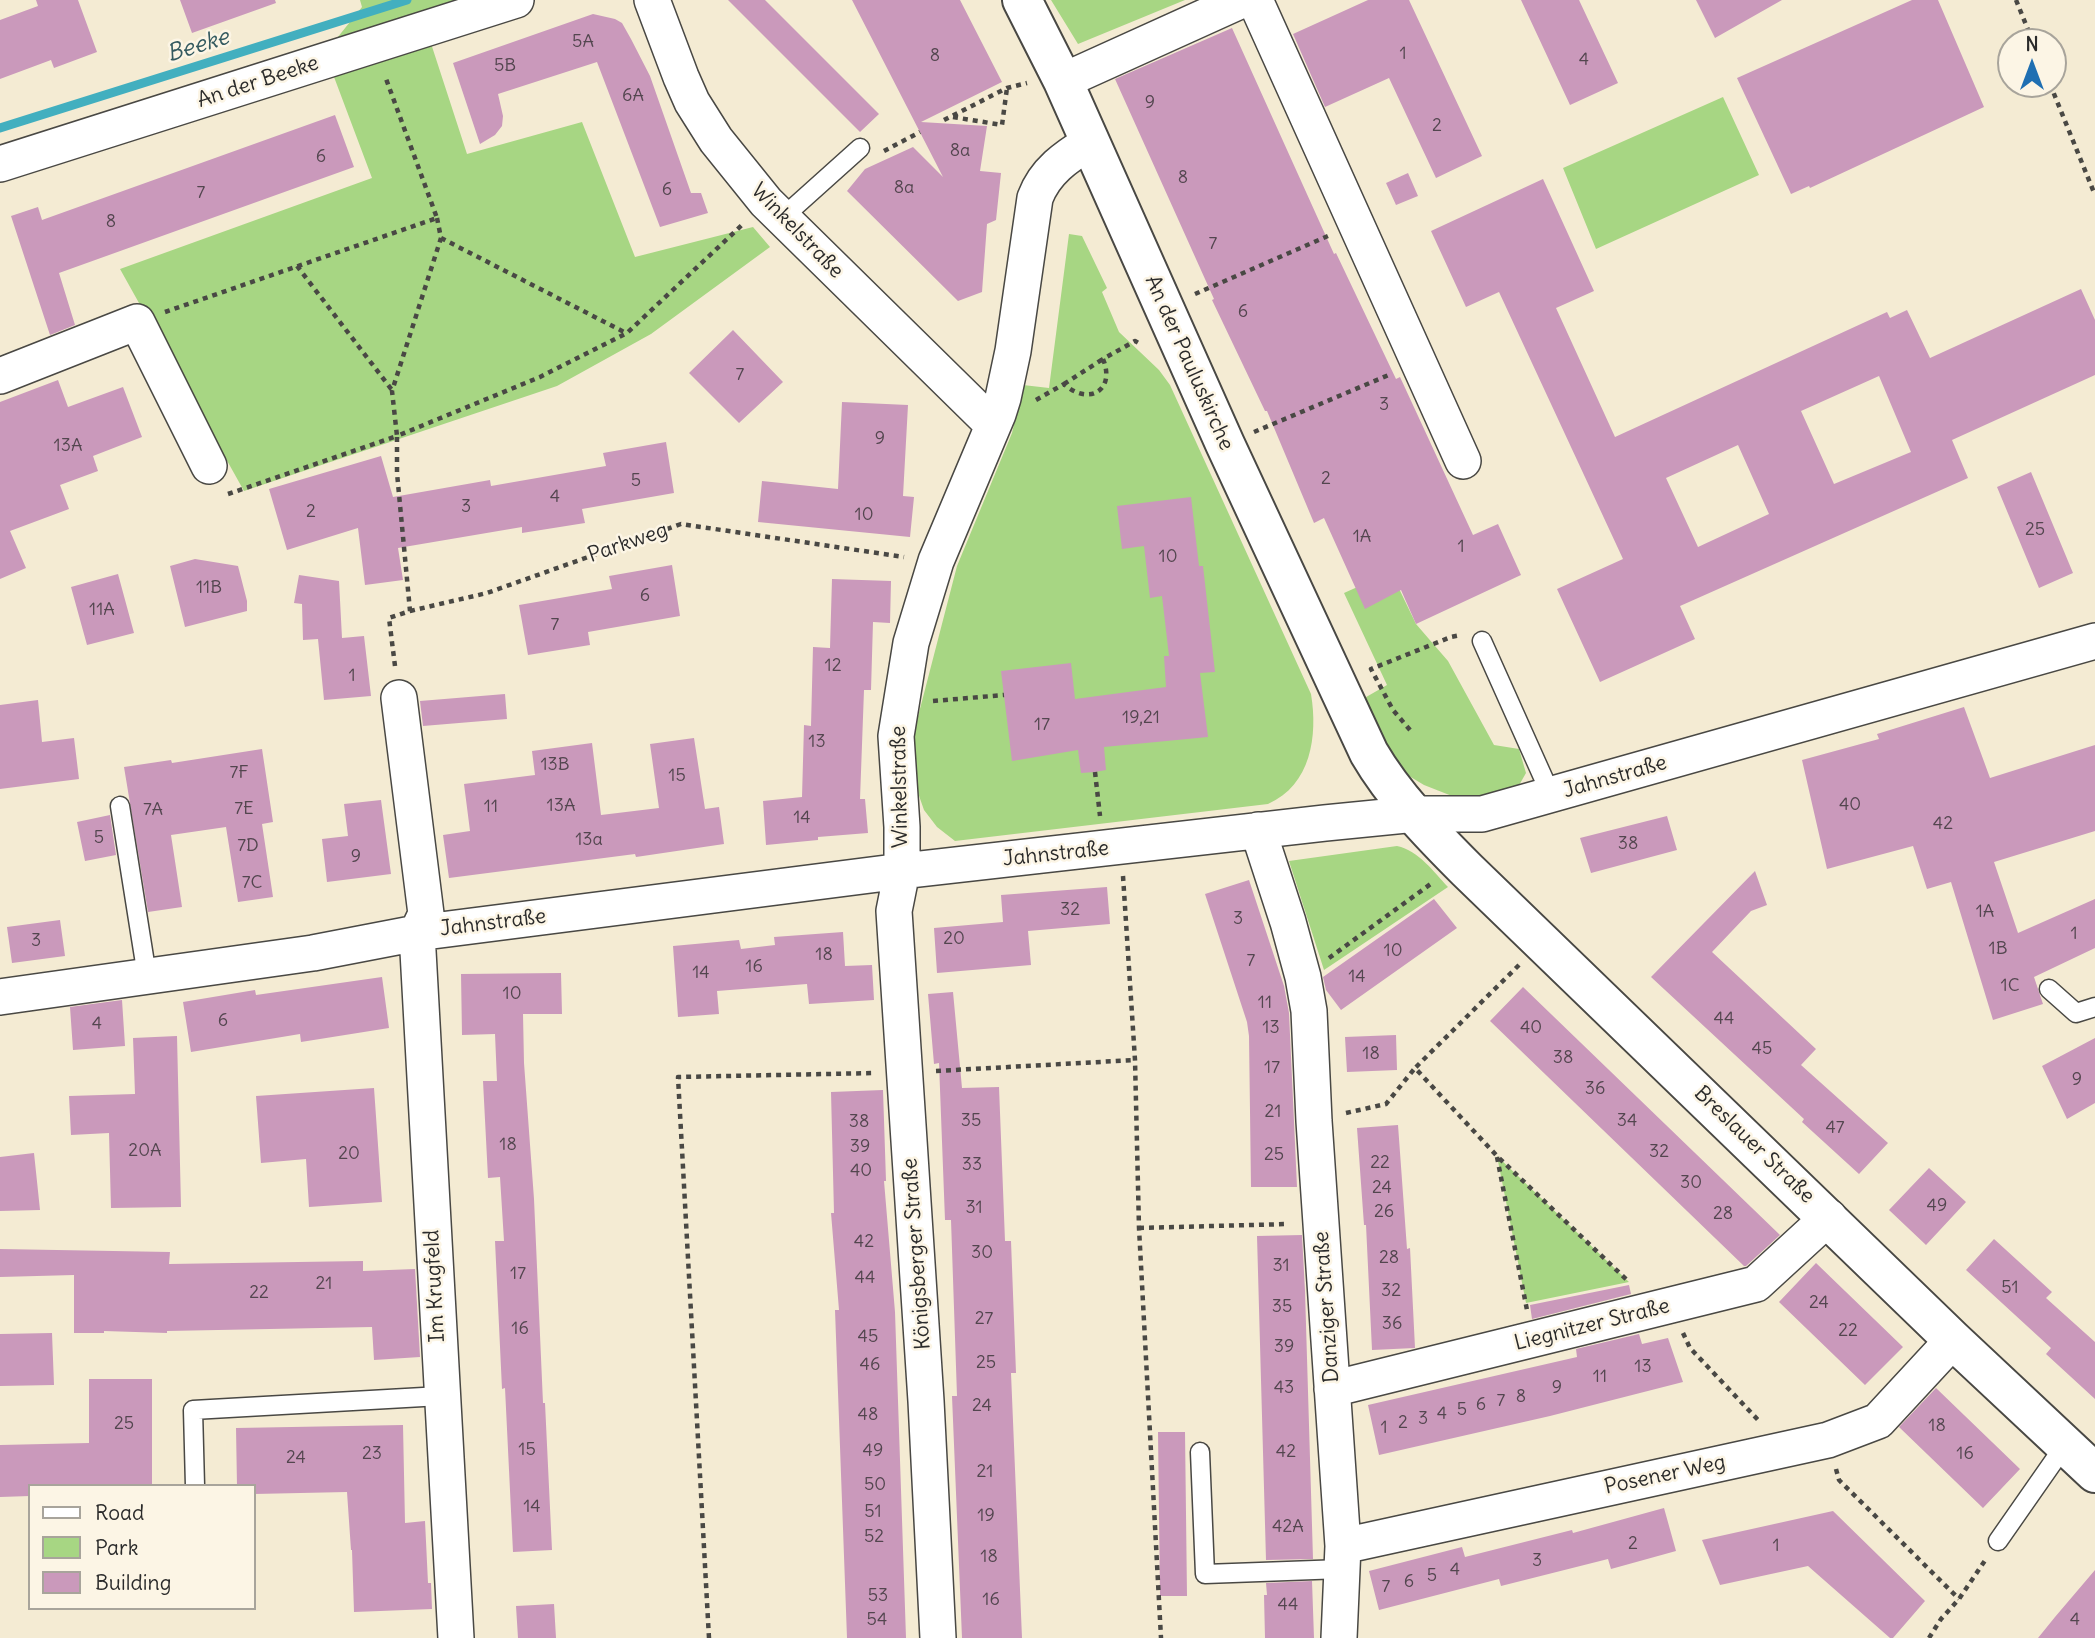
<!DOCTYPE html>
<meta charset="utf-8">
<style>
body{margin:0}
#map{position:relative;width:2095px;height:1638px;overflow:hidden;background:#f4ebd3;font-family:Delius,sans-serif}
canvas{display:block}
.legend{position:absolute;left:28px;top:1484px;width:228px;height:126px;box-sizing:border-box;background:#fcf5e5;border:2px solid #a8a49b;margin:0;padding:9px 12px;list-style:none;font-size:21px;color:#2b2b2b}
.legend li{display:flex;align-items:center;gap:14px;height:35px}
.legend b{width:35px;border:2px solid #a8a49b}
.north{position:absolute;left:1997px;top:28px;width:70px;height:70px;box-sizing:border-box;background:#fcf5e5;border:2px solid #a8a49b;border-radius:50%;rotate:0deg;font-size:19px;font-weight:700;line-height:28px;text-align:center;color:#2b2b2b}
.north::after{content:'';display:block;margin:auto;width:24px;height:32px;background:#1f6fb2;clip-path:polygon(50% 0,100% 100%,50% 72%,0 100%)}
</style>
<div id="map">
<canvas width="2095" height="1638"></canvas>
<ul class="legend">
<li><b style="height:9px;background:#fff"></b>Road</li>
<li><b style="height:19px;background:#a7d683"></b>Park</li>
<li><b style="height:19px;background:#ca99bb"></b>Building</li>
</ul>
<div class="north">N</div>
</div>
<script>
const c = document.querySelector('canvas').getContext('2d');
c.lineJoin = 'round';
function fillPath(path, color) { c.fillStyle = color; c.fill(path, 'evenodd'); }
function strokePath(path, color, width, dash) { c.strokeStyle = color; c.lineWidth = width; c.lineCap = dash ? 'butt' : 'round'; c.setLineDash(dash || []); c.stroke(path); }
function drawText(font, color, halo, rows, align = 'center') {
  c.font = font + ' Delius,sans-serif'; c.lineWidth = 5; c.setLineDash([]); c.textBaseline = 'middle'; c.strokeStyle = halo; c.fillStyle = color; for (const [text, x, y, turn = 0] of rows) {
    c.save(); c.translate(x, y); c.rotate((+turn || 0) * Math.PI / 180); c.textAlign = isNaN(turn) ? turn : align; if (halo) c.strokeText(text, 0, 0); c.fillText(text, 0, 0); c.restore();
  }
}
const green = new Path2D(`
 M 360,0 L 493,0 L 424,22 L 467,154 L 582,122 L 635,257 L 753,227 L 770,247 L 651,334 L 557,386 L 244,491 L 120,269 L 372,178 L 325,53 L 362,7 Z
 M 1051,0 L 1185,0 L 1078,44 Z
 M 1723,97 L 1759,175 L 1596,249 L 1563,168 Z
 M 1069,234 L 1082,236 L 1107,288 L 1102,292 L 1119,332 L 1159,370 L 1170,385 L 1311,694 C 1318,736 1311,785 1268,804 L 955,841 L 937,827 L 924,810 L 911,773 L 914,732 L 957,566 L 1012,433 L 1023,385 L 1049,388 Z
 M 1391,572 L 1416,624 L 1448,661 L 1494,745 L 1519,749 L 1526,773 L 1518,787 L 1482,796 L 1464,797 L 1452,796 L 1424,785 L 1409,776 L 1398,767 L 1361,700 L 1387,685 L 1344,593 Z
 M 1397,846 C 1419,851 1433,871 1448,887 L 1324,970 L 1289,861 Z
 M 1497,1156 L 1629,1282 L 1526,1303 Z`);
const stream = new Path2D(`
 M 0,128 L 407,0`);
const building = new Path2D(`
 M 36,0 L 78,0 L 97,52 L 54,68 L 51,60 L 0,79 L 0,20 L 38,6 Z
 M 180,0 L 275,0 L 276,3 L 192,33 Z
 M 728,0 L 765,0 L 879,114 L 860,132 Z
 M 852,0 L 960,0 L 1002,82 L 921,122 L 987,126 L 980,171 L 1001,173 L 996,220 L 987,224 L 982,292 L 958,301 L 847,191 L 865,169 L 913,147 L 943,177 Z
 M 1368,0 L 1409,0 L 1482,156 L 1436,178 L 1389,78 L 1325,107 L 1293,34 Z
 M 1521,0 L 1579,0 L 1618,83 L 1570,105 Z
 M 1696,0 L 1782,0 L 1715,38 Z
 M 1912,0 L 1938,0 L 1984,107 L 1810,188 L 1809,186 L 1791,194 L 1737,78 Z
 M 593,14 L 615,19 L 622,23 L 631,39 L 650,76 L 691,193 L 701,193 L 708,213 L 660,227 L 597,62 L 498,94 L 503,116 L 502,126 L 495,135 L 480,144 L 453,63 Z
 M 1232,28 L 1334,254 L 1336,253 L 1396,379 L 1400,377 L 1473,535 L 1498,524 L 1521,575 L 1416,624 L 1401,590 L 1365,609 L 1324,518 L 1314,523 L 1267,411 L 1265,411 L 1212,300 L 1214,299 L 1115,79 Z
 M 335,115 L 354,167 L 59,273 L 75,325 L 50,335 L 11,216 L 38,207 L 42,220 Z
 M 1408,173 L 1418,196 L 1396,205 L 1386,183 Z
 M 1543,179 L 1594,291 L 1556,308 L 1615,437 L 1887,312 L 1890,318 L 1907,310 L 1930,358 L 2081,289 L 2095,320 L 2095,375 L 1952,440 L 1968,478 L 1680,606 L 1695,639 L 1600,682 L 1557,589 L 1623,559 L 1499,292 L 1466,307 L 1431,231 ZM 1879,376 L 1911,452 L 1834,484 L 1801,411 ZM 1738,445 L 1769,514 L 1698,547 L 1666,478 Z
 M 733,330 L 783,382 L 739,423 L 689,373 Z
 M 58,380 L 68,407 L 123,387 L 142,437 L 93,456 L 98,471 L 60,485 L 69,509 L 10,531 L 26,568 L 0,579 L 0,402 Z
 M 842,402 L 908,405 L 903,496 L 914,497 L 910,537 L 758,522 L 762,481 L 838,489 Z
 M 666,442 L 674,493 L 582,509 L 585,523 L 522,533 L 522,527 L 398,548 L 403,580 L 365,585 L 358,528 L 287,550 L 269,489 L 381,456 L 393,497 L 490,480 L 491,486 L 606,466 L 603,453 Z
 M 2031,472 L 2073,573 L 2039,588 L 1997,487 Z
 M 1191,497 L 1199,566 L 1203,566 L 1215,672 L 1200,673 L 1208,737 L 1104,747 L 1106,770 L 1095,772 L 1081,773 L 1078,750 L 1012,761 L 1001,671 L 1071,663 L 1075,699 L 1166,687 L 1164,656 L 1169,656 L 1162,596 L 1150,598 L 1144,546 L 1122,549 L 1117,506 Z
 M 195,559 L 238,566 L 247,601 L 247,611 L 185,627 L 170,566 Z
 M 672,565 L 680,616 L 588,632 L 590,645 L 528,655 L 519,605 L 612,589 L 609,576 Z
 M 118,574 L 134,633 L 87,645 L 71,587 Z
 M 299,575 L 339,581 L 342,638 L 364,636 L 371,696 L 324,700 L 318,639 L 303,640 L 302,604 L 294,603 Z
 M 832,579 L 891,581 L 890,623 L 873,622 L 871,690 L 864,690 L 860,799 L 865,799 L 868,833 L 818,837 L 818,840 L 766,845 L 763,801 L 802,797 L 804,725 L 811,726 L 813,647 L 830,648 Z
 M 505,694 L 507,719 L 423,726 L 420,701 Z
 M 38,700 L 42,742 L 74,738 L 79,779 L 0,789 L 0,705 Z
 M 1964,707 L 1990,778 L 2095,745 L 2095,831 L 1994,862 L 2018,933 L 2095,899 L 2095,948 L 2034,977 L 2043,1004 L 1993,1020 L 1951,882 L 1927,889 L 1913,846 L 1827,869 L 1802,760 L 1879,739 L 1877,734 Z
 M 694,738 L 705,809 L 719,807 L 724,844 L 636,857 L 635,854 L 449,878 L 443,835 L 470,831 L 464,784 L 535,775 L 532,751 L 592,743 L 601,815 L 659,808 L 650,744 Z
 M 262,749 L 273,822 L 262,824 L 273,897 L 238,902 L 226,827 L 171,835 L 182,907 L 148,912 L 124,767 L 171,760 L 172,763 Z
 M 381,800 L 391,874 L 327,882 L 322,839 L 348,836 L 344,804 Z
 M 110,815 L 116,855 L 85,861 L 77,822 Z
 M 1667,816 L 1677,850 L 1591,873 L 1580,838 Z
 M 1755,871 L 1767,905 L 1751,911 L 1712,952 L 1816,1049 L 1801,1065 L 1888,1143 L 1859,1174 L 1802,1122 L 1804,1119 L 1651,977 Z
 M 1249,880 L 1284,986 L 1289,1013 L 1297,1187 L 1251,1187 L 1249,1036 L 1247,1022 L 1205,894 Z
 M 1107,887 L 1110,924 L 1028,931 L 1031,965 L 937,973 L 934,928 L 1003,922 L 1001,895 Z
 M 1434,899 L 1457,928 L 1341,1010 L 1326,990 L 1323,977 Z
 M 60,920 L 65,956 L 12,963 L 7,927 Z
 M 843,932 L 845,966 L 872,965 L 874,1000 L 809,1004 L 807,984 L 717,991 L 719,1014 L 678,1017 L 673,946 L 739,940 L 741,949 L 775,945 L 774,937 Z
 M 561,973 L 562,1014 L 523,1014 L 524,1063 L 534,1199 L 543,1403 L 545,1403 L 552,1550 L 513,1552 L 505,1388 L 502,1389 L 495,1241 L 504,1241 L 500,1177 L 488,1178 L 483,1081 L 497,1081 L 495,1034 L 462,1035 L 461,974 Z
 M 382,977 L 389,1028 L 301,1042 L 300,1034 L 191,1052 L 183,1002 L 255,990 L 256,995 Z
 M 1523,987 L 1780,1235 L 1746,1266 L 1744,1266 L 1490,1021 Z
 M 953,992 L 962,1088 L 999,1087 L 1005,1241 L 1011,1241 L 1016,1373 L 1011,1373 L 1022,1638 L 962,1638 L 952,1396 L 957,1396 L 951,1220 L 945,1220 L 939,1063 L 934,1064 L 928,994 Z
 M 122,1000 L 125,1046 L 73,1050 L 70,1007 Z
 M 1396,1035 L 1397,1070 L 1347,1072 L 1345,1037 Z
 M 177,1036 L 181,1207 L 111,1208 L 109,1133 L 71,1135 L 69,1096 L 135,1094 L 133,1038 Z
 M 2095,1038 L 2095,1103 L 2067,1119 L 2042,1066 Z
 M 374,1088 L 382,1202 L 309,1207 L 306,1159 L 261,1163 L 256,1096 Z
 M 883,1090 L 886,1181 L 884,1181 L 895,1312 L 906,1638 L 847,1638 L 835,1310 L 839,1310 L 831,1213 L 834,1213 L 831,1092 Z
 M 1398,1125 L 1407,1249 L 1410,1248 L 1415,1348 L 1372,1350 L 1366,1225 L 1364,1225 L 1357,1128 Z
 M 34,1153 L 40,1210 L 0,1211 L 0,1157 Z
 M 1929,1168 L 1966,1202 L 1926,1245 L 1889,1210 Z
 M 1302,1235 L 1305,1291 L 1313,1559 L 1266,1560 L 1257,1236 Z
 M 1994,1239 L 2052,1292 L 2046,1298 L 2095,1342 L 2095,1399 L 2046,1354 L 2051,1348 L 1966,1270 Z
 M 0,1249 L 170,1252 L 169,1264 L 363,1261 L 363,1271 L 415,1269 L 420,1357 L 374,1360 L 372,1327 L 167,1331 L 167,1333 L 104,1331 L 104,1333 L 74,1333 L 74,1275 L 0,1277 Z
 M 1816,1263 L 1903,1347 L 1865,1385 L 1779,1302 Z
 M 1629,1285 L 1631,1294 L 1532,1319 L 1530,1305 Z
 M 52,1333 L 54,1385 L 0,1386 L 0,1334 Z
 M 1639,1334 L 1642,1344 L 1668,1338 L 1683,1382 L 1550,1416 L 1379,1455 L 1368,1405 L 1577,1357 L 1576,1349 Z
 M 89,1379 L 152,1379 L 152,1486 L 30,1486 L 30,1496 L 0,1497 L 0,1445 L 89,1443 Z
 M 1936,1388 L 2020,1469 L 1983,1508 L 1899,1427 Z
 M 403,1425 L 405,1523 L 425,1521 L 428,1583 L 431,1583 L 432,1609 L 354,1612 L 352,1550 L 351,1550 L 347,1492 L 254,1494 L 254,1486 L 237,1486 L 236,1428 Z
 M 1158,1432 L 1185,1432 L 1187,1596 L 1160,1596 Z
 M 1664,1508 L 1676,1551 L 1611,1569 L 1608,1559 L 1501,1586 L 1499,1579 L 1379,1610 L 1369,1571 L 1462,1547 L 1465,1557 L 1572,1530 L 1573,1533 Z
 M 1833,1511 L 1925,1601 L 1893,1638 L 1890,1638 L 1808,1566 L 1720,1585 L 1702,1540 Z
 M 2095,1570 L 2095,1638 L 2038,1638 L 2055,1617 Z
 M 1312,1581 L 1314,1638 L 1265,1638 L 1264,1595 L 1267,1595 L 1266,1583 Z
 M 554,1604 L 556,1638 L 518,1638 L 516,1606 Z`);
const path = new Path2D(`
 M 2016,0 L 2033,42
 M 2050,84 L 2095,195
 M 953,117 L 1002,125 L 1007,88
 M 944,120 L 1007,88 L 1027,83
 M 884,151 L 920,132
 M 441,238 L 626,333
 M 297,266 L 392,390
 M 1195,294 L 1328,236
 M 165,312 L 437,218 L 385,76
 M 1064,384 L 1103,359
 M 1036,400 L 1064,384 C 1088,406 1116,391 1103,359 L 1135,341 L 1142,345
 M 1254,432 L 1391,374
 M 228,494 L 397,436 L 392,391 L 441,238 L 437,218
 M 410,611 L 487,593 L 681,524 L 904,557
 M 395,666 L 389,618 L 410,611 L 397,473 L 397,436 L 540,377 L 627,333 L 742,225
 M 933,701 L 1004,695
 M 1410,730 L 1393,710 L 1371,669 L 1451,637 L 1461,635
 M 1095,772 L 1100,816
 M 1123,876 L 1135,1060 L 1139,1228 L 1161,1638
 M 1329,958 L 1432,883
 M 1519,965 L 1415,1068 L 1497,1156 L 1629,1282
 M 936,1071 L 1135,1060
 M 1346,1113 L 1386,1104 L 1415,1068
 M 1497,1157 L 1527,1310
 M 1139,1228 L 1288,1224
 M 1683,1333 L 1690,1348 L 1759,1421
 M 1836,1469 L 1839,1480 L 1959,1599
 M 709,1638 L 678,1077 L 875,1073
 M 1929,1638 L 1941,1619 L 1959,1599 L 1986,1559`);
const service = new Path2D(`
 M 782,218 L 860,148
 M 1482,641 L 1551,795
 M 120,806 L 147,976
 M 2049,989 L 2076,1013 L 2095,1007
 M 1200,1452 L 1205,1574 L 1342,1569
 M 195,1486 L 193,1410 L 441,1396
 M 1998,1541 L 2065,1445`);
const minor = new Path2D(`
 M 652,0 L 681,77 L 692,102 L 716,140 L 766,202 L 993,425
 M 1255,0 L 1463,461
 M 1063,81 L 1242,0
 M 0,164 L 516,0
 M 0,376 L 137,322 L 209,466
 M 399,698 L 426,914 L 417,933 L 456,1638
 M 1258,830 L 1288,922 L 1303,977 L 1309,1011 L 1314,1121 L 1343,1546 L 1339,1638
 M 0,997 L 313,953 L 417,933 L 902,871 L 1325,823 L 1416,814 L 1482,814 L 2095,641
 M 1332,1389 L 1756,1284 L 1829,1217
 M 1343,1546 L 1828,1440 L 1878,1421 L 1953,1340
 M 938,1638 L 926,1401 L 894,911 L 902,871 L 902,827 L 896,736 L 911,643 L 936,561 L 998,414 L 1003,398 L 1013,351 L 1035,198 C 1045,171 1066,157 1090,142`);
const tertiary = new Path2D(`
 M 1022,0 L 1063,81 L 1225,444 L 1369,753 C 1394,796 1432,835 1467,870 L 1953,1340 L 2095,1473`);
const numberNames = [
 ["5A",583,42],
 ["1",1403,54],
 ["8",935,56],
 ["4",1584,60],
 ["5B",505,66],
 ["6A",633,96],
 ["9",1150,103],
 ["2",1437,126],
 ["8a",960,151],
 ["6",321,157],
 ["8",1183,178],
 ["8a",904,188],
 ["6",667,190],
 ["7",201,193],
 ["8",111,222],
 ["7",1213,244],
 ["6",1243,312],
 ["7",740,375],
 ["3",1384,405],
 ["9",880,439],
 ["13A",68,446],
 ["2",1326,479],
 ["5",636,481],
 ["4",555,497],
 ["3",466,507],
 ["2",311,512],
 ["10",864,515],
 ["25",2035,530],
 ["1A",1362,537],
 ["1",1461,547],
 ["10",1168,557],
 ["11B",209,588],
 ["6",645,596],
 ["11A",102,610],
 ["7",555,625],
 ["12",833,666],
 ["1",352,676],
 ["19,21",1141,718],
 ["17",1042,725],
 ["13",817,742],
 ["13B",555,765],
 ["7F",239,773],
 ["15",677,776],
 ["40",1850,805],
 ["13A",561,806],
 ["11",491,807],
 ["7E",244,809],
 ["7A",153,810],
 ["14",802,818],
 ["42",1943,824],
 ["5",99,838],
 ["13a",589,840],
 ["38",1628,844],
 ["7D",248,846],
 ["9",356,857],
 ["7C",252,883],
 ["32",1070,910],
 ["1A",1985,912],
 ["3",1238,919],
 ["1",2074,934],
 ["20",954,939],
 ["3",36,941],
 ["1B",1998,949],
 ["10",1393,951],
 ["18",824,955],
 ["7",1251,961],
 ["16",754,967],
 ["14",701,973],
 ["14",1357,977],
 ["1C",2010,986],
 ["10",512,994],
 ["11",1265,1003],
 ["44",1724,1019],
 ["6",223,1021],
 ["4",97,1024],
 ["13",1271,1028],
 ["40",1531,1028],
 ["45",1762,1049],
 ["18",1371,1054],
 ["38",1563,1058],
 ["17",1272,1068],
 ["9",2077,1080],
 ["36",1595,1089],
 ["21",1273,1112],
 ["35",971,1121],
 ["34",1627,1121],
 ["38",859,1122],
 ["47",1835,1128],
 ["18",508,1145],
 ["39",860,1147],
 ["20A",145,1151],
 ["32",1659,1152],
 ["20",349,1154],
 ["25",1274,1155],
 ["22",1380,1163],
 ["33",972,1165],
 ["40",861,1171],
 ["30",1691,1183],
 ["24",1382,1188],
 ["49",1937,1206],
 ["31",974,1208],
 ["26",1384,1212],
 ["28",1723,1214],
 ["42",864,1242],
 ["30",982,1253],
 ["28",1389,1258],
 ["31",1281,1266],
 ["17",518,1274],
 ["44",865,1278],
 ["21",324,1284],
 ["51",2010,1288],
 ["32",1391,1291],
 ["22",259,1293],
 ["24",1819,1303],
 ["35",1282,1307],
 ["27",984,1319],
 ["36",1392,1324],
 ["16",520,1329],
 ["22",1848,1331],
 ["45",868,1337],
 ["39",1284,1347],
 ["25",986,1363],
 ["46",870,1365],
 ["13",1643,1367],
 ["11",1600,1377],
 ["43",1284,1388],
 ["9",1557,1388],
 ["8",1521,1397],
 ["7",1501,1401],
 ["6",1481,1405],
 ["24",982,1406],
 ["5",1462,1410],
 ["4",1442,1414],
 ["48",868,1415],
 ["3",1423,1419],
 ["2",1403,1423],
 ["25",124,1424],
 ["18",1937,1426],
 ["1",1384,1428],
 ["15",527,1450],
 ["49",873,1451],
 ["42",1286,1452],
 ["23",372,1454],
 ["16",1965,1454],
 ["24",296,1458],
 ["21",985,1472],
 ["50",875,1485],
 ["14",532,1507],
 ["51",873,1512],
 ["19",986,1516],
 ["42A",1288,1527],
 ["52",874,1537],
 ["2",1633,1544],
 ["1",1776,1546],
 ["18",989,1557],
 ["3",1537,1561],
 ["4",1455,1570],
 ["5",1432,1576],
 ["6",1409,1582],
 ["7",1386,1587],
 ["53",878,1596],
 ["16",991,1600],
 ["44",1288,1605],
 ["54",877,1620],
 ["4",2075,1620]
];
const streetNames = [
 ["An der Beeke",258,82,-18],
 ["Winkelstraße",797,231,46],
 ["An der Pauluskirche",1189,363,66],
 ["Parkweg",628,543,-19],
 ["Jahnstraße",1615,777,-16],
 ["Winkelstraße",900,787,-91],
 ["Jahnstraße",1056,854,-6],
 ["Jahnstraße",493,923,-7],
 ["Breslauer Straße",1754,1145,44],
 ["Königsberger Straße",917,1254,-94],
 ["Im Krugfeld",435,1286,-93],
 ["Danziger Straße",1327,1307,-94],
 ["Liegnitzer Straße",1592,1325,-14],
 ["Posener Weg",1665,1475,-12]
];
const waterNames = [
 ["Beeke",198,46,-17]
];
fillPath(green, '#a7d683');
strokePath(stream, '#42afbf', 9);
fillPath(building, '#ca99bb');
strokePath(service, '#494844', 21);
strokePath(minor, '#494844', 38);
strokePath(tertiary, '#494844', 42);
strokePath(path, '#494844', 4.5, [5, 5]);
strokePath(service, '#fff', 18);
strokePath(minor, '#fff', 35);
strokePath(tertiary, '#fff', 38);
drawText('18px', '#53464f', null, numberNames);
drawText('21px', '#2b2b2b', '#fcf5e5', streetNames);
drawText('italic 23px', '#33595f', '#fcf5e5', waterNames);
</script>
